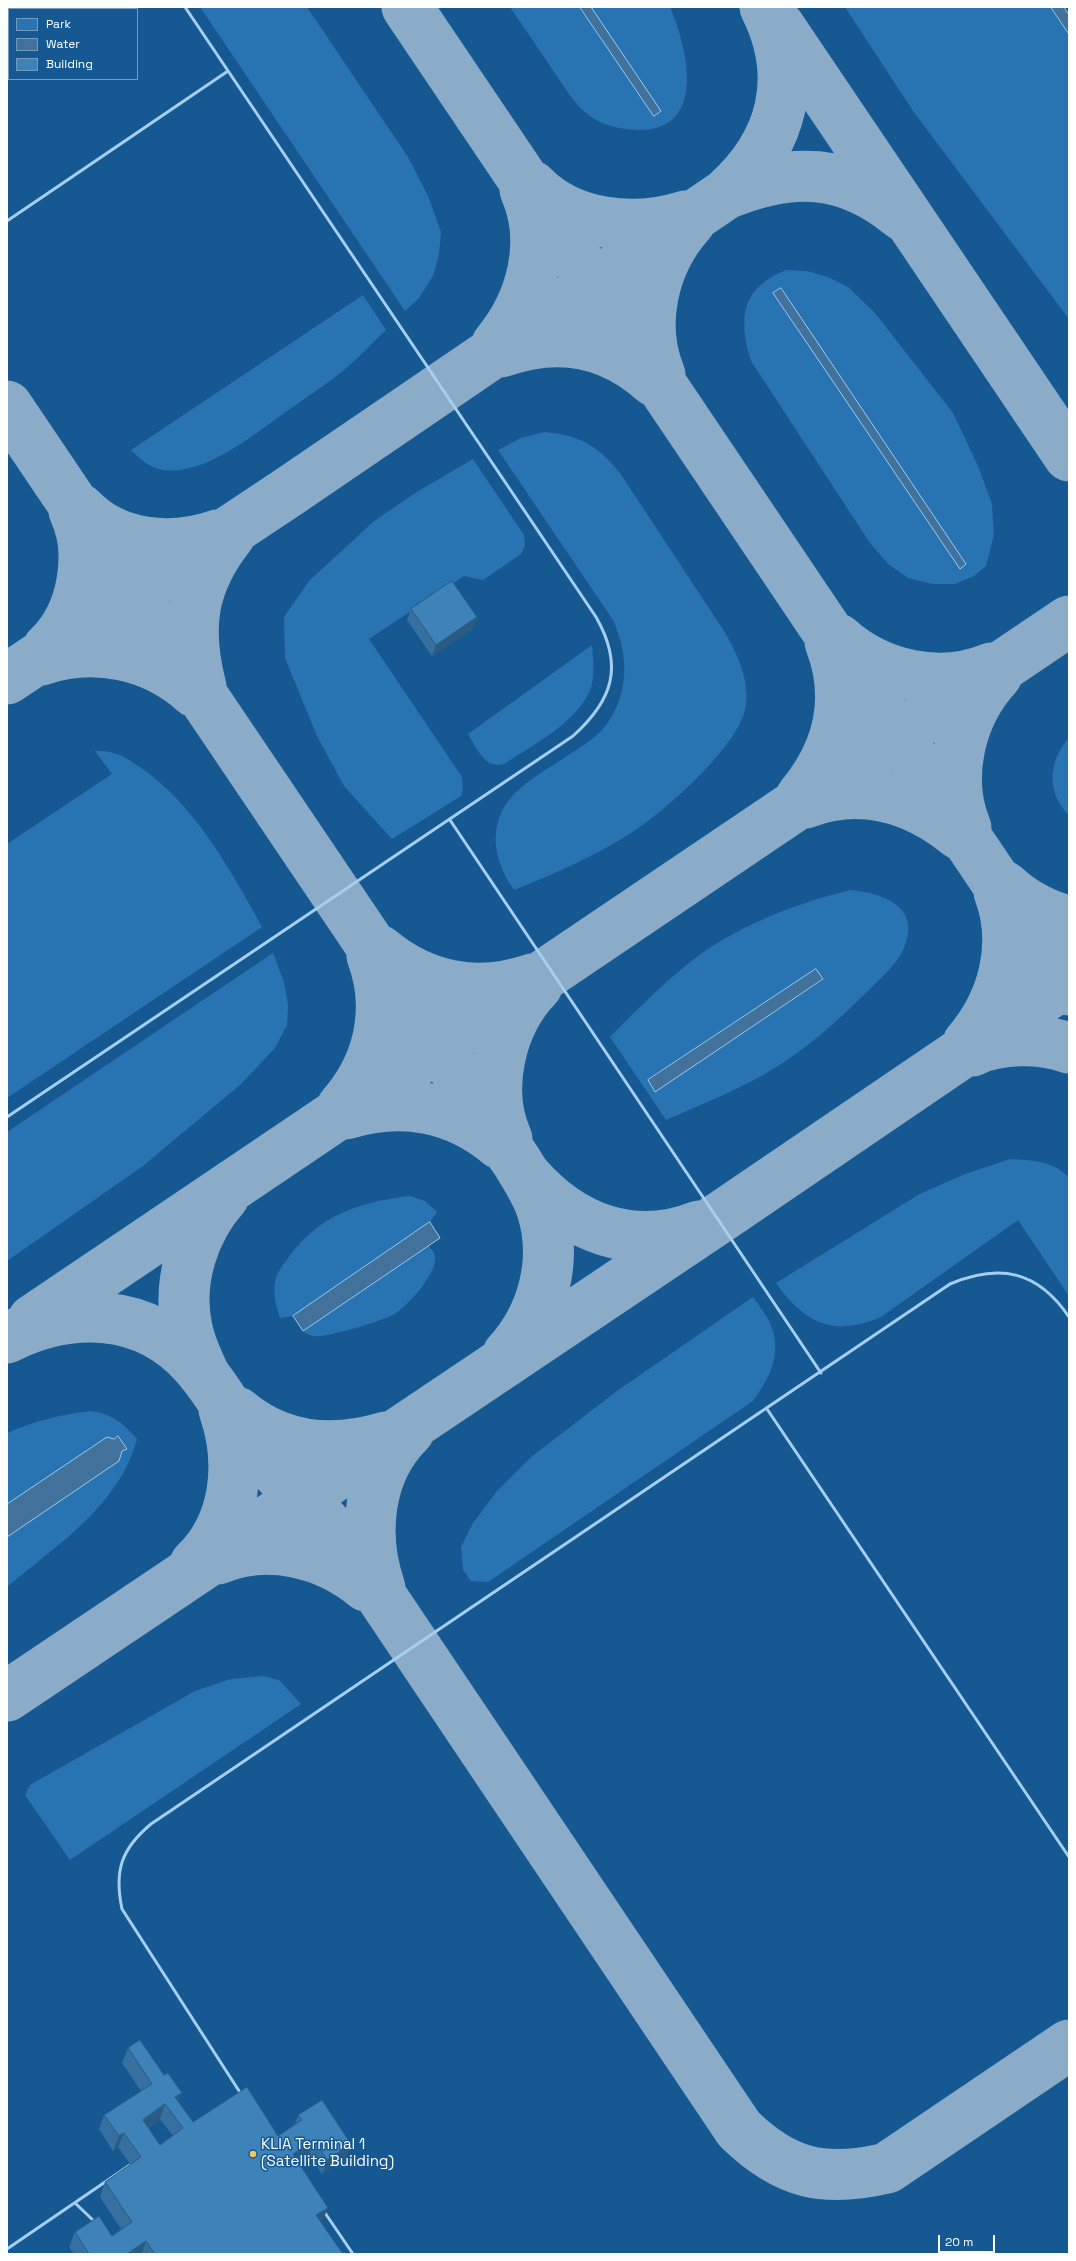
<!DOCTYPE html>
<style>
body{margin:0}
#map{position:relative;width:1076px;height:2261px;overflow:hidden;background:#165992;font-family:"Space Grotesk",sans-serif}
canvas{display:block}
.frame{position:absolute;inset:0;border:8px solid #fff;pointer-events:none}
.legend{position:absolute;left:8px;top:8px;width:130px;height:72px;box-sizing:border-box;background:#165992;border:1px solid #739bbe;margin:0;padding:5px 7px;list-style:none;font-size:12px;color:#fff}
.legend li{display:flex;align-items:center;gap:8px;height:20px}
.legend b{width:20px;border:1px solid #739bbe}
.scale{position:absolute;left:938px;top:2235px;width:57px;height:18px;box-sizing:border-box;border:2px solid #fff;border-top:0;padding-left:5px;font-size:12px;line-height:14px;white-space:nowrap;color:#fff;-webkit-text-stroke:3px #165992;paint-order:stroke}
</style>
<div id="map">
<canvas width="1076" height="2261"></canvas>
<div class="frame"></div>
<ul class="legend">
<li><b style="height:11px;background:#2873b1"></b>Park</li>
<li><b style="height:11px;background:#42719b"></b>Water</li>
<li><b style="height:11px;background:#3e82ba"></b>Building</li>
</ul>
<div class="scale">20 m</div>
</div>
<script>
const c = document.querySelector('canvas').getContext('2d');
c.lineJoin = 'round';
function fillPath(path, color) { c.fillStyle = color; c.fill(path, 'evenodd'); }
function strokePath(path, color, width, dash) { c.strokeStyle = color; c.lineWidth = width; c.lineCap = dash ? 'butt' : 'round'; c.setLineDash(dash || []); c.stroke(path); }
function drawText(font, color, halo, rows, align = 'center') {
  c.font = font + ' "Space Grotesk",sans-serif'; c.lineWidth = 3; c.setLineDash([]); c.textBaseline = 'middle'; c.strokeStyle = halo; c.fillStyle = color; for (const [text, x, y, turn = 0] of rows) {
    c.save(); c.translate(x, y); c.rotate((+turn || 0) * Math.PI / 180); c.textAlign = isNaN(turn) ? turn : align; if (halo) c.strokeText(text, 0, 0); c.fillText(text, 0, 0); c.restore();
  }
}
const green = new Path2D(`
 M 200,7 L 307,7 L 408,157 L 428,196 L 441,232 L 439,254 L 433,276 L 419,298 L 405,311 Z
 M 510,7 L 580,7 L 654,116 L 661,111 L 591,7 L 670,7 C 687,47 708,129 640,130 C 621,130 600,125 586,113 C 573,102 564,86 554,72 C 540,51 525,29 510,7 Z
 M 845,7 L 1051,7 L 1069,34 L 1069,319 L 913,111 Z
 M 786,270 L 807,271 L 828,277 L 848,287 L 875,313 L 953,413 L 978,466 L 992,504 L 994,535 L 986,566 L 974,576 L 955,584 L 933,584 L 908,578 L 888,564 L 870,543 L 751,361 C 738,318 741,288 786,270 ZM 781,288 L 966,564 L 960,568 L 773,293 Z
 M 363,295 L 386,330 C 372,343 359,358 344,370 C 327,384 308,396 290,409 C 257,432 201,480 158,469 C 147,466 138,457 131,450 Z
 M 544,432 C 580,435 597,445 620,473 L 726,634 C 738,656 749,679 746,705 C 741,746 658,818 623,838 C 588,859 552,875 514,890 C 493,860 486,823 515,793 C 529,779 549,768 567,756 C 579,748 593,740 603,729 C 630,696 629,656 613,620 L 498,450 L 521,438 Z
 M 473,459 L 524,535 L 525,545 L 521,554 L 483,580 L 464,576 L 369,639 L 462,777 L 463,788 L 461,796 L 392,839 L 344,786 L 317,736 L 285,658 L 284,617 L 309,581 L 373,522 L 415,493 Z
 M 592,645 C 593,659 595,675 591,688 C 578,722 533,745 504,764 C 484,769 477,748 468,734 Z
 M 1069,738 L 1069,815 C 1046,793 1048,761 1069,738 Z
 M 95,751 C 101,751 108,751 113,753 C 123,755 132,762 140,767 C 196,806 230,869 262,927 L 7,1098 L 7,844 L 112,774 Z
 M 850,890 C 882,893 922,906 904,948 C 897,964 883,976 871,988 C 840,1019 806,1050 768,1072 C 736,1091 700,1105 666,1120 L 610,1037 C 634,1013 657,989 683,968 C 730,928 791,905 850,890 ZM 816,969 L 823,980 L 655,1091 L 648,1079 Z
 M 273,953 L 284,982 L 288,1005 L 287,1025 L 275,1048 L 240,1085 L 143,1166 L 7,1261 L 7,1132 Z
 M 1010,1159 C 1033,1160 1052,1161 1069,1177 L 1069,1296 L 1018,1220 L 881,1317 C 834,1337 805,1324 776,1283 L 918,1195 L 965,1174 Z
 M 410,1196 L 425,1201 L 437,1212 L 430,1222 L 293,1316 L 280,1318 C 276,1306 273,1295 275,1282 C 276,1273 283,1265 288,1258 C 319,1215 359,1202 410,1196 Z
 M 429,1246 C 433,1251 436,1254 435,1260 C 435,1275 408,1305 396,1313 C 384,1321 334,1335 320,1336 C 313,1337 308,1335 303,1331 Z
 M 753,1297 C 759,1306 766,1314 770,1323 C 783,1352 770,1378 753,1401 L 488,1582 L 471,1581 L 463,1570 L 461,1547 L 473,1523 L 497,1491 L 531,1457 L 617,1391 Z
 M 92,1411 C 114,1415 123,1423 137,1439 C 119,1506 57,1545 7,1587 L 7,1433 C 34,1421 63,1414 92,1411 Z
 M 263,1676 L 279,1680 L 301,1704 L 70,1860 L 25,1795 L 30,1785 L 195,1691 L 231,1679 Z`);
const water = new Path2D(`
 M 580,7 L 591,7 L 661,111 L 654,116 Z
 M 1051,7 L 1064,7 L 1069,15 L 1069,34 Z
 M 781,288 L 966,564 L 960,569 L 773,293 Z
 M 816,969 L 823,979 L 655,1092 L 648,1080 Z
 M 430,1222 L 440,1238 L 303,1331 L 293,1316 Z
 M 118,1436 L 127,1449 L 122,1451 L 119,1461 L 7,1537 L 7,1504 L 107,1437 L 114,1439 Z`);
const taxiway = new Path2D(`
 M 407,7 L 1069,990
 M 779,26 L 1069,456
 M 532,186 C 571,226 634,232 685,216
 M 726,194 C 792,167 845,168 902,215
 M 497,344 C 532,302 548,242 525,190
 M 501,352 C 557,332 610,341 654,381
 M 660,375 C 639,324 653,263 690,222
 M 7,406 L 517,1162 C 526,1177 537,1193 542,1210 C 558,1260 543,1316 508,1354
 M 80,509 C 115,546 171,551 217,535
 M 838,639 C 879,676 940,689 991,668
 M 48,648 C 83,616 94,553 74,511
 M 41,660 C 94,642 153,654 195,692
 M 7,679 L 287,493 L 726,194 C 783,143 800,77 765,7
 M 201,687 C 186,628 191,584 230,535
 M 801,797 C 839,751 852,699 830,642
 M 805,803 C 861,782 914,798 959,834
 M 966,828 C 945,777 960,715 997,675
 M 1004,886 C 1022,903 1046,916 1069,921
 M 379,950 C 423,987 477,998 532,979
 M 968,1043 C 1003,1002 1019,945 999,892
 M 972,1051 C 1000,1038 1039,1038 1069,1048
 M 342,1107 C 379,1065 392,1009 372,956
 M 346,1114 C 401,1097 455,1106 500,1144
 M 507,1139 C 485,1090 500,1024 537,986
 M 527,1177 C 572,1228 633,1252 699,1226
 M 33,1320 L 1069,621
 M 7,1338 C 71,1306 145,1308 195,1364 C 219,1390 234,1423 257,1450 C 292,1490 332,1526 363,1569 L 739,2129 C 785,2174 824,2183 887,2168 L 1069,2045
 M 204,1374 C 197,1359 190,1344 187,1328 C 177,1282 193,1231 224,1196
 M 237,1412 C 281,1449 333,1453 386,1437
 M 218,1559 C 268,1538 326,1553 366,1586
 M 195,1564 C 237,1524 242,1462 224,1410
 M 380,1588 C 362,1536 367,1472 409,1431
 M 7,1696 L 725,1214 L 1069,980`);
const lane = new Path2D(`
 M 7,221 L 228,71
 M 450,820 L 821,1373
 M 7,1117 L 573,736 C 613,700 624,666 596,617 L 185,7
 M 767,1409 L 1069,1857
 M 241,2094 L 122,1909 C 114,1871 121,1849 151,1824 L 950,1284 C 1000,1263 1038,1271 1069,1317
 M 75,2203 L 96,2223
 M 323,2210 L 353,2254
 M 7,2249 L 130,2165`);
const wall = new Path2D(`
 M 411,609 L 473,629 L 432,656 L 407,620 Z
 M 128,2048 L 164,2075 L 182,2093 L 178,2102 L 193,2122 L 278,2136 L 295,2124 L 298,2115 L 351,2144 L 346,2158 L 322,2174 L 309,2155 L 298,2162 L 322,2222 L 321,2223 L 343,2254 L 74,2254 L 69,2247 L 75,2232 L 112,2236 L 121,2229 L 100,2197 L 105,2182 L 131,2165 L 118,2147 L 113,2151 L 99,2129 L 104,2115 L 141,2091 L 122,2063 ZM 160,2119 L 173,2136 L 160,2145 L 148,2128 Z`);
const shadedWall = new Path2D(`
 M 477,617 L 473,629 L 432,656 L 436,645 Z
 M 182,2093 L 176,2107 L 175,2097 Z
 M 165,2104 L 160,2119 L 137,2135 L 143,2120 Z
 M 124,2133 L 118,2147 L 113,2151 L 119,2136 Z
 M 314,2140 L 309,2155 L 288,2169 L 293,2154 Z
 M 351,2144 L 346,2158 L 322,2174 L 327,2160 Z
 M 328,2208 L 322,2222 L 311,2230 L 316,2215 Z
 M 146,2241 L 142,2254 L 127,2254 Z`);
const building = new Path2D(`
 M 452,581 L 477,617 L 436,645 L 411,609 Z
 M 140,2040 L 164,2075 L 168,2073 L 182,2093 L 175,2097 L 193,2122 L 247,2087 L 278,2136 L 302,2120 L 298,2115 L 322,2100 L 351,2144 L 327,2160 L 314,2140 L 293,2154 L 328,2208 L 316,2215 L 343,2254 L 155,2254 L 146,2241 L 127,2254 L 89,2254 L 75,2232 L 99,2216 L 112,2236 L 132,2222 L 105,2182 L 141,2157 L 124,2133 L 119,2136 L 104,2115 L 152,2084 L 128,2048 ZM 165,2104 L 183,2128 L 160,2145 L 143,2120 Z`);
const markers = [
 [253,2154,4,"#ffc364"]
];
const poiNames = [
 ["KLIA Terminal 1",261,2145],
 ["(Satellite Building)",261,2162]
];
fillPath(green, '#2873b1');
fillPath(water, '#42719b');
strokePath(water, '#97cbf3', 1);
strokePath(taxiway, '#8aacc8', 51);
strokePath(lane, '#a5cff1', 3);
fillPath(wall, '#3570a0');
fillPath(shadedWall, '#2b5b82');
fillPath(building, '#3e82ba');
strokePath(building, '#2b5b82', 1);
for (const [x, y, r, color] of markers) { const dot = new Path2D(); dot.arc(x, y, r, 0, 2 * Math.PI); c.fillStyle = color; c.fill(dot); strokePath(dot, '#165992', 1.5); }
drawText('15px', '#fff', '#165992', poiNames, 'left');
</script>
